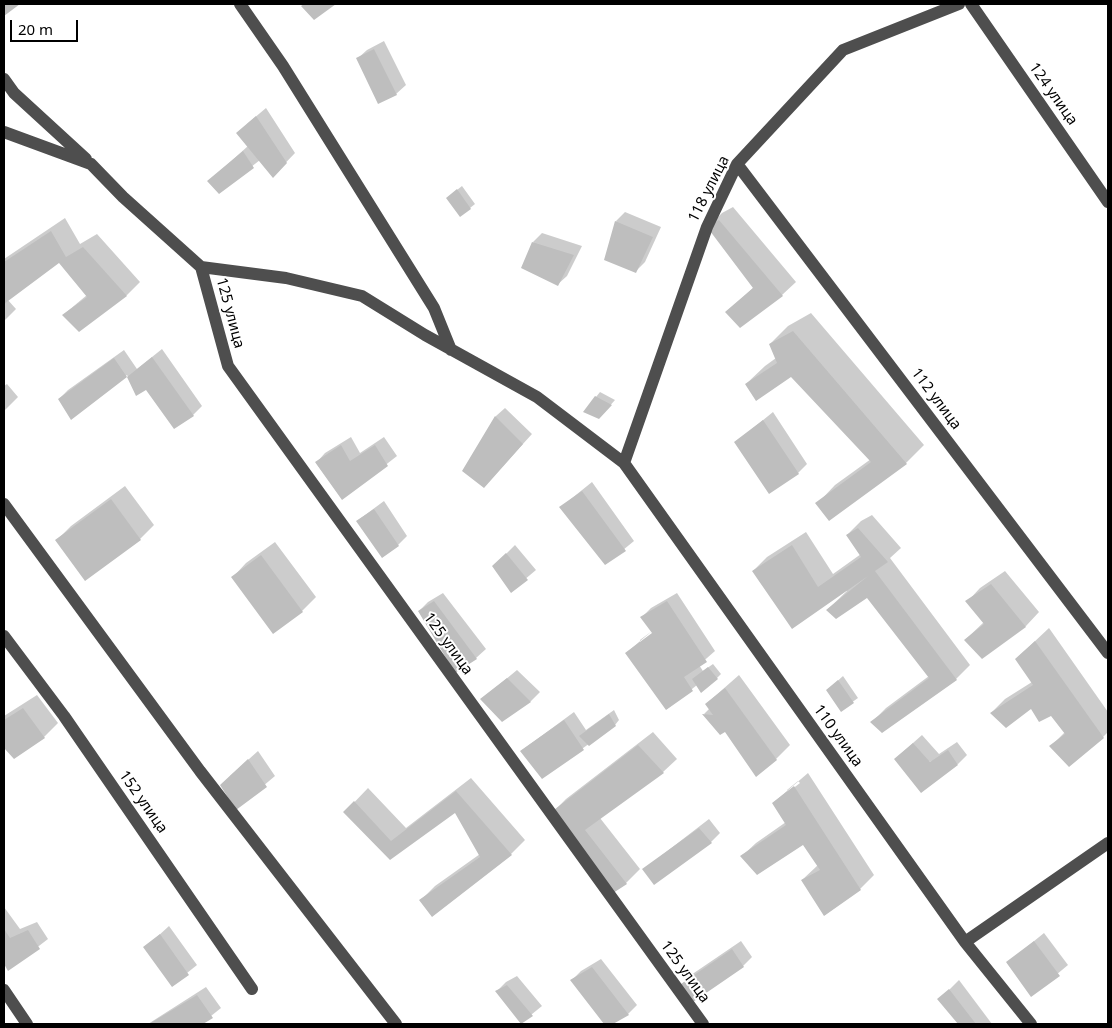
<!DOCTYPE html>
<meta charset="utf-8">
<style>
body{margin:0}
#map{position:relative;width:1112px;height:1028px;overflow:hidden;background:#fff;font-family:"Noto Sans",sans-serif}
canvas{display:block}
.frame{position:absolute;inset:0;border:5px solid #000;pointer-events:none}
.scale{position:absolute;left:10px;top:20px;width:68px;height:22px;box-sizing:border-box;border:2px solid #000;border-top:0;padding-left:6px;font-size:15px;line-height:18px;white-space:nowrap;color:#000;-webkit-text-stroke:4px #fff;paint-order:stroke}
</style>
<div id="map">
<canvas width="1112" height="1028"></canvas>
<div class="frame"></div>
<div class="scale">20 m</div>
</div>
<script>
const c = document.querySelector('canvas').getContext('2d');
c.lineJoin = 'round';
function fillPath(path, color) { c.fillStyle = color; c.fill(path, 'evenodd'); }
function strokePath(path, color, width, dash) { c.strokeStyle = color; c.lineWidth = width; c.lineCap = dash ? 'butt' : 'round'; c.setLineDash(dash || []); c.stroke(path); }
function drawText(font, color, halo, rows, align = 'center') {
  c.font = font + ' "Noto Sans",sans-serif'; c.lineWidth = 4; c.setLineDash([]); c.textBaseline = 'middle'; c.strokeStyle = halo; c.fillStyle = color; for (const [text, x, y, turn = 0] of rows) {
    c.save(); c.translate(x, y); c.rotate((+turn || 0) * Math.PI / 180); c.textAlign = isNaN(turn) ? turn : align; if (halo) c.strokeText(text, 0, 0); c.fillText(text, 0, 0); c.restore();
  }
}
const shadow = new Path2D(`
 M 384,41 L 406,85 L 396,94 L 357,59 L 367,50 Z
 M 266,108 L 295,153 L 273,176 L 260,160 L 219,192 L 209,181 L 248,146 L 247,124 Z
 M 462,186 L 475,204 L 460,216 L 452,194 Z
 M 733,207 L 796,282 L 782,295 L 727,312 L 754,287 L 708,227 L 722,213 Z
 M 625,212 L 661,227 L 645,262 L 636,271 L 616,221 Z
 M 65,218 L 80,244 L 97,234 L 140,282 L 127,295 L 79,331 L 63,315 L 87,295 L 59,261 L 7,299 L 16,309 L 4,321 L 4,259 Z
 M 542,233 L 582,246 L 567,276 L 557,285 L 533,242 Z
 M 811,313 L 924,445 L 906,463 L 817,504 L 835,485 L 871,459 L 791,376 L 746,384 L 765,366 L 776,358 L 770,344 L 788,326 Z
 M 162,349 L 202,406 L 193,415 L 146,389 L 137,394 L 127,375 L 71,418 L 59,399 L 68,390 L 124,350 L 137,369 Z
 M 7,384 L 18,397 L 4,411 L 4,386 Z
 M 600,392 L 615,400 L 599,418 L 596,397 Z
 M 505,408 L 532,434 L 493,477 L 463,471 L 496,416 Z
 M 773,412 L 807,464 L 798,473 L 736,442 Z
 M 351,437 L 360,453 L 384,437 L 397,456 L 342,499 L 316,463 L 325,453 Z
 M 592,482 L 634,541 L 606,564 L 561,507 Z
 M 125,486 L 154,525 L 140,539 L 57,540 L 71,526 Z
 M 384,501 L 407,536 L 398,545 L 357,521 Z
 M 872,515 L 901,548 L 890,558 L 970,665 L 956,679 L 882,731 L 872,722 L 886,708 L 929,676 L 867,596 L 827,610 L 847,591 L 846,590 L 792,627 L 753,571 L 767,557 L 806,532 L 833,574 L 861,554 L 847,535 L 861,521 Z
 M 275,542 L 316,597 L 302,611 L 274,632 L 233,577 L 246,563 Z
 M 515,545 L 536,570 L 511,591 L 494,566 Z
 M 1005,571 L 1039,612 L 1026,626 L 982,657 L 965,640 L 984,622 L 967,602 L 980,588 Z
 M 443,593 L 486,649 L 476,658 L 455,671 L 419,611 L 428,602 Z
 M 677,593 L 715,651 L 699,665 L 703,671 L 713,664 L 721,674 L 717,678 L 697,685 L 667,709 L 626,653 L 652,631 L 642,617 L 651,608 ZM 656,628 L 658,630 L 640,643 L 640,640 Z
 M 1049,628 L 1108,712 L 1108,732 L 1103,737 L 1051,746 L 1065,732 L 1052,715 L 1031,707 L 991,713 L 1005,699 L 1032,682 L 1016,659 Z
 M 517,670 L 540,692 L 531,701 L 502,720 L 482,699 Z
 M 739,675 L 790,745 L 776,759 L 725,730 L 704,714 L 710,708 L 706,704 Z
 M 843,676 L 858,698 L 841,710 L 832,686 Z
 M 37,695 L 58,723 L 44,737 L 14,758 L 4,747 L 4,716 Z
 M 614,710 L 619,720 L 615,725 L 543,777 L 521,751 L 574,712 L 586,730 Z
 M 653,732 L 677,759 L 663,772 L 600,818 L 640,869 L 626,883 L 610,893 L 552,813 L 566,799 Z
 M 922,735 L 939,754 L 957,742 L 967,755 L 958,764 L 895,759 Z
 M 258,751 L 275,776 L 237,808 L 230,776 Z
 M 808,773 L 874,875 L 860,889 L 825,915 L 802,880 L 818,865 L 803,844 L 742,856 L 756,843 L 786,822 L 773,803 ZM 798,781 L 800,783 L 787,793 L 787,790 Z
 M 471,778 L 525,840 L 511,854 L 421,900 L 435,886 L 480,854 L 456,811 L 390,859 L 345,812 L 368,788 L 406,828 Z
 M 709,819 L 720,833 L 711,842 L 644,869 Z
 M 4,907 L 20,929 L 37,922 L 48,939 L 9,969 L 4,961 Z
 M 169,926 L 197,965 L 172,985 L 145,948 Z
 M 1044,933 L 1068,965 L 1032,995 L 1007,963 Z
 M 741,941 L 752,957 L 743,966 L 682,984 L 691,975 Z
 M 601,959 L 637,1005 L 628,1014 L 610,1024 L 606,1024 L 572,980 L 581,971 Z
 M 517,976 L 542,1006 L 521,1023 L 497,991 L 506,982 Z
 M 959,980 L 992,1024 L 959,1024 L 939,1000 Z
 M 206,987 L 221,1008 L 201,1024 L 148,1024 Z`);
const building = new Path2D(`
 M 4,4 L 20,4 L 4,16 Z
 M 304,4 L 336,4 L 314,20 L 301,6 Z
 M 374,49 L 397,95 L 378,104 L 356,58 Z
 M 256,116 L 287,163 L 273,178 L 236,133 Z
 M 243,151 L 254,168 L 219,194 L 207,181 Z
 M 457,189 L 471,209 L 460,217 L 446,198 Z
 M 719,220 L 783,296 L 740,328 L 725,312 L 753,288 L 707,227 Z
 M 615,221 L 653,237 L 636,273 L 604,260 Z
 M 51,231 L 66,257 L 83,247 L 127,296 L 79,332 L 62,315 L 87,297 L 59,263 L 4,304 L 4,262 Z
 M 532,242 L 574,255 L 558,286 L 521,268 Z
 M 793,331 L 907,464 L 829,521 L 815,503 L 871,462 L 791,377 L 756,401 L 745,384 L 777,363 L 769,344 Z
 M 152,357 L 194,416 L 174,429 L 146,390 L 136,396 L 127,377 Z
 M 114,358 L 127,377 L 71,420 L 58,399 Z
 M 595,396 L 612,405 L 599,419 L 583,412 Z
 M 495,416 L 523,444 L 484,488 L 462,471 Z
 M 763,420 L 799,474 L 769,494 L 734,442 Z
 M 341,445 L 350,461 L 375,445 L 388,466 L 342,500 L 315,462 Z
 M 582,491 L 626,551 L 605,565 L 559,507 Z
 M 111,499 L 141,540 L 85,581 L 55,540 Z
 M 374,509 L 399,546 L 382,558 L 356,521 Z
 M 858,528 L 888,562 L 875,571 L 957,680 L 882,733 L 870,722 L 929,678 L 867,598 L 836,619 L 826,610 L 868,576 L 792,629 L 752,571 L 792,545 L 818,587 L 861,557 L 846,535 Z
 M 506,553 L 528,580 L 511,593 L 492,566 Z
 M 261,555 L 303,612 L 273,634 L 231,577 Z
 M 991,584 L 1026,627 L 982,659 L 964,640 L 984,624 L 965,601 Z
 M 434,601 L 477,659 L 455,673 L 418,611 Z
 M 667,601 L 707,662 L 684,677 L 693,691 L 666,710 L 625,653 L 652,633 L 640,617 Z
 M 1035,641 L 1104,738 L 1069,767 L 1049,746 L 1065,734 L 1051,716 L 1039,722 L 1031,709 L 1006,728 L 990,713 L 1033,685 L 1015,659 Z
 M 708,667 L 718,679 L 701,693 L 692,679 Z
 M 507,678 L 531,702 L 502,722 L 480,699 Z
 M 838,680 L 854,703 L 841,712 L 826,690 Z
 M 725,688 L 777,760 L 756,777 L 725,732 L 720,735 L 702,714 L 713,715 L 705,704 Z
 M 23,708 L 45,738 L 14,759 L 4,748 L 4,720 Z
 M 609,714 L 616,726 L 589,746 L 579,736 Z
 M 564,720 L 584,750 L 542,779 L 520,751 Z
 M 913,743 L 930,762 L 948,750 L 958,765 L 921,793 L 894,759 Z
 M 638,745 L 664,773 L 585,830 L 627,884 L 610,895 L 550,813 Z
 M 248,759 L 267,787 L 236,810 L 220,785 Z
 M 794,786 L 861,890 L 824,916 L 801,880 L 820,870 L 803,845 L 757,875 L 740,856 L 786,825 L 772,803 Z
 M 456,791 L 512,855 L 432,917 L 419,900 L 480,857 L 455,813 L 390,860 L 343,812 L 354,801 L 391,841 Z
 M 699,828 L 712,843 L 654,885 L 642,869 Z
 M 4,929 L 10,938 L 28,930 L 40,949 L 8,971 L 4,964 Z
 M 160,934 L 189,975 L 172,987 L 143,947 Z
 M 1034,941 L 1060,976 L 1031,997 L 1006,962 Z
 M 732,949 L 744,967 L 693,1002 L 681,984 Z
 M 592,967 L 629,1015 L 613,1024 L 604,1024 L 570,980 Z
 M 507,985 L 533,1016 L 521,1024 L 495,991 Z
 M 949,989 L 976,1024 L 958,1024 L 937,999 Z
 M 197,995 L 213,1018 L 203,1024 L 149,1024 Z`);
const minor = new Path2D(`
 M 240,4 L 283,66 L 434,308 L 451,350
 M 971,4 L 1108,202
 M 4,79 L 14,93 L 86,159
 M 4,132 L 91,164 L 123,197 L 201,267 L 286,278 L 362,296 L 425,335 L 537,397 L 624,463 L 965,942 L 1031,1024
 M 737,164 L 1108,653
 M 201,267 L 228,366 L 703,1024
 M 624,463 L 707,227 L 737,164 L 843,50 L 959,4
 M 4,504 L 200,771 L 396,1024
 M 4,636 L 64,716 L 252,989
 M 965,942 L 1108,843
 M 4,990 L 27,1024`);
const streetNames = [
 ["124 улица",1053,94,55],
 ["118 улица",709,189,-63],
 ["125 улица",230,313,75],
 ["112 улица",936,399,53],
 ["125 улица",448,644,54],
 ["110 улица",838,736,54],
 ["152 улица",143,802,55],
 ["125 улица",685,972,54]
];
fillPath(shadow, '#0003');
fillPath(building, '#bebebe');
strokePath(minor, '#4e4e4e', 12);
drawText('15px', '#000', '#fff', streetNames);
</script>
